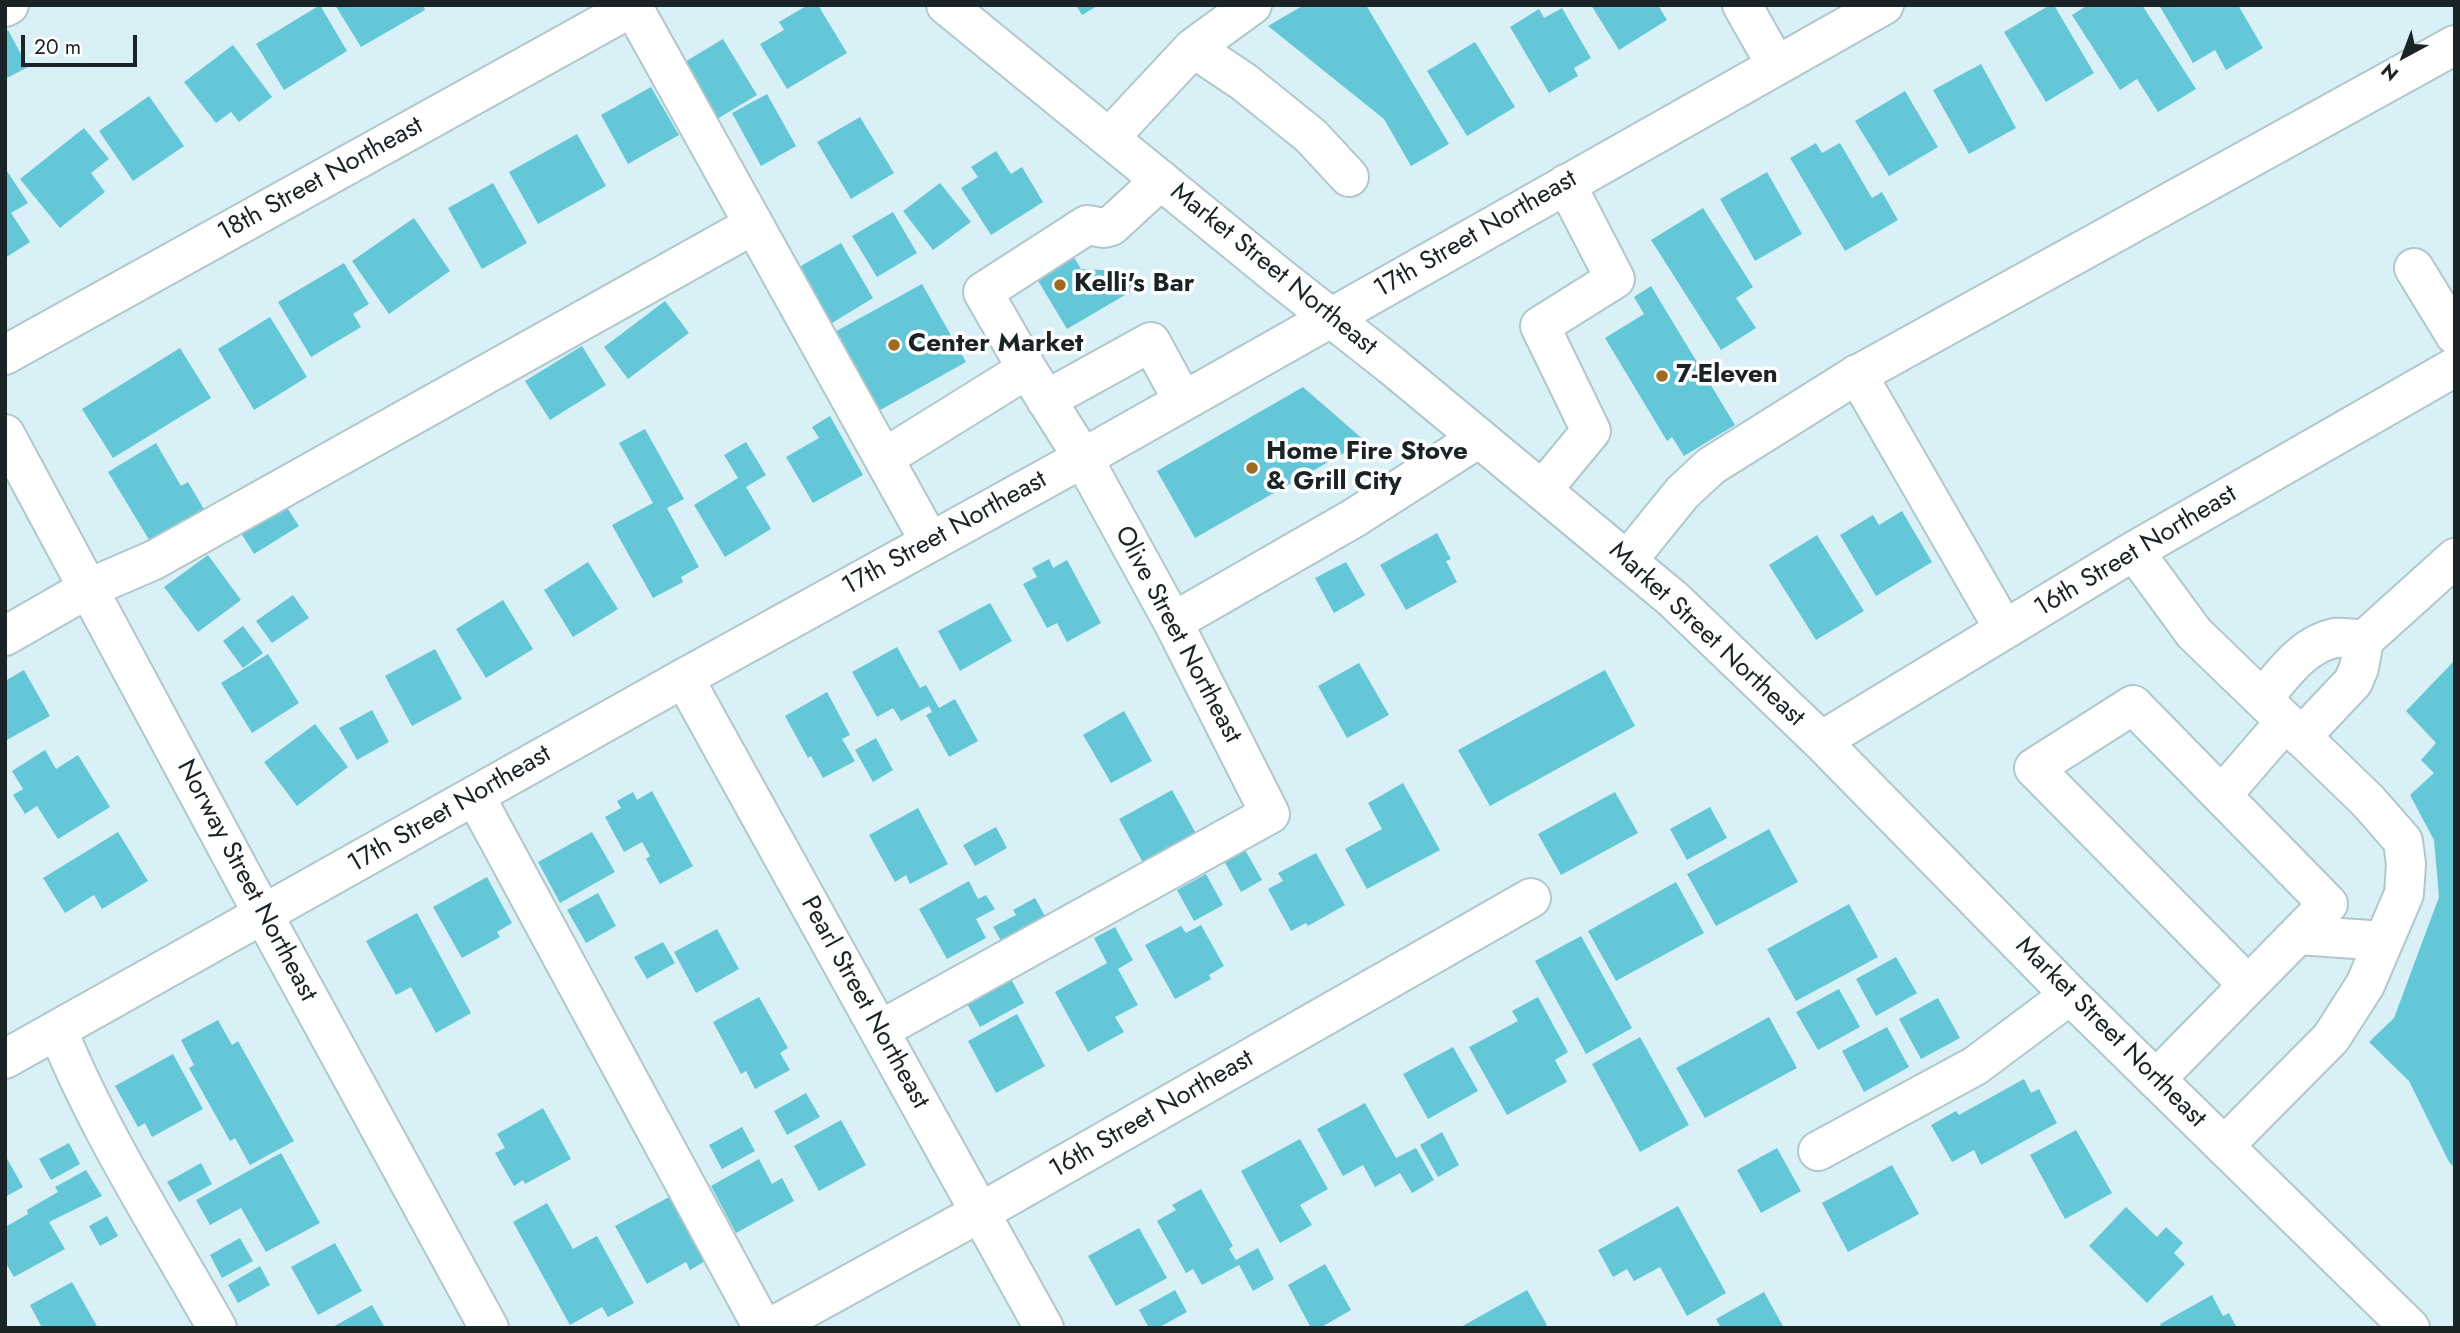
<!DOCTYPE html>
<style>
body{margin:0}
#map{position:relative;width:2460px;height:1333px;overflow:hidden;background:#d9f1f6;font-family:Jost,sans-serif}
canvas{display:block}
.frame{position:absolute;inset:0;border:7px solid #1a2325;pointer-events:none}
.north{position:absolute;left:2369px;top:21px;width:70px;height:70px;-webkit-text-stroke:5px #fff;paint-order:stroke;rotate:221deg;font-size:19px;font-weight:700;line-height:28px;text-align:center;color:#1a2325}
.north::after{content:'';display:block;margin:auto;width:24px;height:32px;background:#1a2325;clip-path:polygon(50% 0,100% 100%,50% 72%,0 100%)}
.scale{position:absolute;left:21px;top:35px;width:116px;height:32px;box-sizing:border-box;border:4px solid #1a2325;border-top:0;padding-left:9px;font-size:21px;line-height:24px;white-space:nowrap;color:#1a2325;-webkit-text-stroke:5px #fff;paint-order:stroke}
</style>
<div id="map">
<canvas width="2460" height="1333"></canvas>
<div class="frame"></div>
<div class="north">N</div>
<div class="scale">20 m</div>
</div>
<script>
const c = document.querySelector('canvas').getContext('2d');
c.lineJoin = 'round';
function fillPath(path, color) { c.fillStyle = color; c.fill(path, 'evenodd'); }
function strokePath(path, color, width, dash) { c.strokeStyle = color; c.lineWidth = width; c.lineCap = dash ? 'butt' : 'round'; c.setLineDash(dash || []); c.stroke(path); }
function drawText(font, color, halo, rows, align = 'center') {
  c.font = font + ' Jost,sans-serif'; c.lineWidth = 7; c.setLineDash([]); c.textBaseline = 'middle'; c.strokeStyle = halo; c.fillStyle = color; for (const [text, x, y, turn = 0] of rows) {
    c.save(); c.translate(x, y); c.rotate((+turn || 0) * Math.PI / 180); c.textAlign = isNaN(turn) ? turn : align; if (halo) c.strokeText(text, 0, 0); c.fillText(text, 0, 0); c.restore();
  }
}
const building = new Path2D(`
 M 320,5 L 347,51 L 284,90 L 256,44 Z
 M 335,5 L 423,5 L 425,10 L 361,47 Z
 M 808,5 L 818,5 L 847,53 L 787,89 L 760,44 L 784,30 L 779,22 Z
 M 1076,5 L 1099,5 L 1082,15 Z
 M 1304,5 L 1366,5 L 1449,144 L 1411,166 L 1384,119 L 1268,26 Z
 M 1591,5 L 1658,5 L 1667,20 L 1619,50 Z
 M 2050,5 L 2054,5 L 2094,73 L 2046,102 L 2004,32 Z
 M 2088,5 L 2142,5 L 2196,89 L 2158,112 L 2137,79 L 2120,90 L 2072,15 Z
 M 2159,5 L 2238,5 L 2263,48 L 2226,70 L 2215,50 L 2193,63 Z
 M 1562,8 L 1591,58 L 1574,68 L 1578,76 L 1549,93 L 1510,27 L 1539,9 L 1544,18 Z
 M 8,30 L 28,67 L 5,79 L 5,32 Z
 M 723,39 L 757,95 L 717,119 L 683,63 Z
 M 1475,42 L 1515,107 L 1467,136 L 1427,71 Z
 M 233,45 L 272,97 L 239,122 L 231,112 L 216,123 L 184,82 Z
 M 1981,64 L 2016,128 L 1969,154 L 1933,90 Z
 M 651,87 L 679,135 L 628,164 L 601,115 Z
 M 1905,91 L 1938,147 L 1889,176 L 1855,121 Z
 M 767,94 L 796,146 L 761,166 L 732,113 Z
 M 149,96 L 184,146 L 133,181 L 99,131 Z
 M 860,117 L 894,173 L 851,199 L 817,142 Z
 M 84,128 L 109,159 L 91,173 L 105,192 L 60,228 L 20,179 Z
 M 577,134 L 606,186 L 538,224 L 509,172 Z
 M 1816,143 L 1822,153 L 1840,143 L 1872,198 L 1882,192 L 1898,220 L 1845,251 L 1790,158 Z
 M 996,151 L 1011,174 L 1022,167 L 1043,202 L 991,235 L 961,188 L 978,177 L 971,167 Z
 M 5,168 L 28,203 L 11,213 L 30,242 L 5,258 Z
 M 1767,172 L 1802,234 L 1755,261 L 1720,199 Z
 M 493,183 L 527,243 L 482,269 L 448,208 Z
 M 940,183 L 971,222 L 933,250 L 903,211 Z
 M 1703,208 L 1753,287 L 1736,298 L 1756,328 L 1721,350 L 1651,240 Z
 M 893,212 L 917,253 L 877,277 L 852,236 Z
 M 414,218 L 450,271 L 389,314 L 352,261 Z
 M 841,243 L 873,298 L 832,323 L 799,267 Z
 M 1068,247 L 1081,269 L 1124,271 L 1137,288 L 1067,329 L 1031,269 Z
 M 344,263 L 369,304 L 353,314 L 361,327 L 311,357 L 278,302 Z
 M 922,284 L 966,362 L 875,413 L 831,334 Z
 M 1651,286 L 1735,425 L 1684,456 L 1672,437 L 1667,441 L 1605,338 L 1644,314 L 1634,297 Z
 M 665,301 L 689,333 L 628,379 L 604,347 Z
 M 270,317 L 307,377 L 254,410 L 218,349 Z
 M 582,346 L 606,385 L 550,420 L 525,381 Z
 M 180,348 L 211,398 L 113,458 L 82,409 Z
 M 1303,387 L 1365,441 L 1195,538 L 1157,471 Z
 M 830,416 L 863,475 L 813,503 L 786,457 L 819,438 L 812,427 Z
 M 645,429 L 684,499 L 667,508 L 699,567 L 681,577 L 683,582 L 653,598 L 612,525 L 653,503 L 619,443 Z
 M 746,442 L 766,475 L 746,487 L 771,529 L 725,557 L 694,505 L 738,478 L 724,455 Z
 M 156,443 L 181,486 L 188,482 L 205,511 L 151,543 L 108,472 Z
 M 279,495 L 299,526 L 254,554 L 235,523 Z
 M 1902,511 L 1932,562 L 1876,596 L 1840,535 L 1873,515 L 1879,525 Z
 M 1437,533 L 1451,559 L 1446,561 L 1457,582 L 1406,610 L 1380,565 Z
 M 1817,535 L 1864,611 L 1816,640 L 1769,565 Z
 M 208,555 L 241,600 L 198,632 L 164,587 Z
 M 1049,559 L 1053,568 L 1067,560 L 1101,623 L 1067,642 L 1057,623 L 1047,628 L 1023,584 L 1037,577 L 1032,568 Z
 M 588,562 L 618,609 L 573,637 L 544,590 Z
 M 1346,562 L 1365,595 L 1334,613 L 1315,578 Z
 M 293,595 L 309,618 L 272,643 L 256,621 Z
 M 503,600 L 533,649 L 486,678 L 456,629 Z
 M 990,603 L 1012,641 L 960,671 L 938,631 Z
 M 243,626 L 263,653 L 243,668 L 223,641 Z
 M 897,647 L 920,688 L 926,685 L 939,708 L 955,699 L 978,741 L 949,757 L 926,715 L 932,712 L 929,706 L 901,721 L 893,708 L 877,717 L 852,672 Z
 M 435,649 L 462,699 L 412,726 L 385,676 Z
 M 268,654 L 299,703 L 252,733 L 221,683 Z
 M 2455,660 L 2455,1168 L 2449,1162 L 2409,1081 L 2369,1042 L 2394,1018 L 2439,897 L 2434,840 L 2410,795 L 2434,773 L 2421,760 L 2436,743 L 2406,711 Z
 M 1359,663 L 1389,715 L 1347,738 L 1318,686 Z
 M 24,670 L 50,716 L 5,741 L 5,681 Z
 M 1605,670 L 1635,726 L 1490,806 L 1458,750 Z
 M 827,692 L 850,735 L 842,739 L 855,761 L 823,778 L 811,756 L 808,758 L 785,716 Z
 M 372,710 L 389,742 L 357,760 L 339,728 Z
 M 1124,711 L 1152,761 L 1111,783 L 1083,735 Z
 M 315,724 L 348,767 L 297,806 L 264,762 Z
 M 876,738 L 893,770 L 873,782 L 855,750 Z
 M 45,750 L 56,769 L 78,755 L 110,807 L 58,839 L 37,806 L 25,814 L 13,795 L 23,789 L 12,771 Z
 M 1403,783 L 1440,850 L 1367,889 L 1345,849 L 1382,829 L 1368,803 Z
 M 1172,790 L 1199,839 L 1146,868 L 1119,819 Z
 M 652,791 L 693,866 L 660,884 L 646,859 L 650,856 L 642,842 L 624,852 L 605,817 L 621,808 L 617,801 L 633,792 L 637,800 Z
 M 1615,792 L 1638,833 L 1561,875 L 1538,834 Z
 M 1710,807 L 1727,838 L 1687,860 L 1670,829 Z
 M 918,808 L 948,864 L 910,884 L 906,875 L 895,882 L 869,835 Z
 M 996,827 L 1007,848 L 975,866 L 963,845 Z
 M 1769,829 L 1798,882 L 1716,926 L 1687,874 Z
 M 118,832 L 148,881 L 102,909 L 94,895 L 65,913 L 43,878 Z
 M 592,832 L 615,872 L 560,903 L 538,862 Z
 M 1244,848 L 1262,880 L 1241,892 L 1223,859 Z
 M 1316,853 L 1345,905 L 1308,926 L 1306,923 L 1291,931 L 1268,889 L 1283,881 L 1278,873 Z
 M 1206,874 L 1223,905 L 1194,921 L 1177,890 Z
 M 487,877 L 512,923 L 497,932 L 500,937 L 462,958 L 433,907 Z
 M 969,881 L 978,899 L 986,895 L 995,909 L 976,919 L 986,938 L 947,959 L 919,909 Z
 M 1676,882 L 1704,933 L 1616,981 L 1588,931 Z
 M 598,893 L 616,926 L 586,943 L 567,910 Z
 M 1035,898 L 1050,925 L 1006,949 L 993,927 L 1016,915 L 1013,910 Z
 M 1849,904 L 1878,957 L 1796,1001 L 1767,949 Z
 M 417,913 L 471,1013 L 436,1033 L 411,987 L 396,995 L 366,941 Z
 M 1201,925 L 1224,966 L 1209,975 L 1211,979 L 1175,999 L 1145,945 L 1181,926 L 1186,933 Z
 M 1115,927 L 1133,960 L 1118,969 L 1138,1005 L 1115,1017 L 1124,1032 L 1088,1052 L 1055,992 L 1107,963 L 1094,938 Z
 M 717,929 L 739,969 L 696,993 L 674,952 Z
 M 1581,936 L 1632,1028 L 1586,1054 L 1535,961 Z
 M 663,942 L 675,963 L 647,979 L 634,957 Z
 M 1896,957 L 1917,993 L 1876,1016 L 1856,979 Z
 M 1010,977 L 1024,1003 L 980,1027 L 966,1002 Z
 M 1839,989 L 1860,1027 L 1818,1050 L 1796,1012 Z
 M 759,997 L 788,1048 L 780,1053 L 790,1070 L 755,1089 L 746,1071 L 741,1074 L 713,1022 Z
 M 1538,997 L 1568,1052 L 1555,1060 L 1567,1082 L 1507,1115 L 1469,1047 L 1518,1021 L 1512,1011 Z
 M 1938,998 L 1960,1038 L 1921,1059 L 1899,1019 Z
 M 1017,1014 L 1045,1066 L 996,1093 L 968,1041 Z
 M 1769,1017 L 1797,1068 L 1705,1118 L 1676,1068 Z
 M 218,1020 L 232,1045 L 238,1041 L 294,1141 L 250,1165 L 235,1138 L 230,1141 L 189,1068 L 194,1065 L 181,1040 Z
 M 1887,1027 L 1909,1067 L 1864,1092 L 1842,1051 Z
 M 1640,1037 L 1689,1125 L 1640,1152 L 1592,1064 Z
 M 1453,1047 L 1478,1091 L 1428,1119 L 1403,1074 Z
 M 173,1054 L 203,1109 L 152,1137 L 145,1123 L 138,1127 L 115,1086 Z
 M 2024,1079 L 2031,1093 L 2039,1089 L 2057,1123 L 1981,1165 L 1974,1150 L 1952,1162 L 1931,1125 L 1956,1111 L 1959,1115 Z
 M 806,1093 L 820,1117 L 787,1135 L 774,1111 Z
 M 1365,1103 L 1396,1158 L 1416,1148 L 1434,1180 L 1412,1193 L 1400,1173 L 1375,1187 L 1363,1165 L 1343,1176 L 1317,1129 Z
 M 543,1108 L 571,1159 L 525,1184 L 523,1180 L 514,1186 L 495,1153 L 505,1148 L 497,1134 Z
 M 841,1120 L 866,1165 L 819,1191 L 794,1146 Z
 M 742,1127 L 755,1151 L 722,1169 L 709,1145 Z
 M 2076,1130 L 2112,1193 L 2065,1219 L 2030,1155 Z
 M 1442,1132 L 1459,1165 L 1438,1177 L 1420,1145 Z
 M 1300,1139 L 1328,1189 L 1300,1205 L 1312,1225 L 1280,1243 L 1241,1171 Z
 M 69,1143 L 80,1164 L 51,1180 L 39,1159 Z
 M 1777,1148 L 1801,1191 L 1761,1213 L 1737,1170 Z
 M 281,1153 L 320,1223 L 266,1252 L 241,1208 L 210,1225 L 196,1200 Z
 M 5,1155 L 23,1187 L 5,1197 Z
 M 759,1159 L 772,1184 L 782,1178 L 794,1201 L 736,1233 L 711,1186 Z
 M 201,1163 L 212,1184 L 179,1202 L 167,1182 Z
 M 1892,1165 L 1919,1214 L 1848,1252 L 1822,1203 Z
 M 86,1170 L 102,1196 L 49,1222 L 65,1249 L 14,1277 L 5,1262 L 5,1227 L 28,1214 L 27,1210 L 58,1192 L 55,1187 Z
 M 1201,1189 L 1233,1246 L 1229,1249 L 1236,1260 L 1258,1248 L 1274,1279 L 1253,1291 L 1239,1265 L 1202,1285 L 1193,1269 L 1186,1273 L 1157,1221 L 1176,1210 L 1172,1205 Z
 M 673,1195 L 709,1259 L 690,1270 L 686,1262 L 647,1284 L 615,1226 Z
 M 547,1203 L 573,1249 L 597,1236 L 634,1303 L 608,1317 L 602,1307 L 570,1325 L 513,1222 Z
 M 1678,1206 L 1726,1293 L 1687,1316 L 1660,1267 L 1634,1281 L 1627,1269 L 1613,1277 L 1598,1250 Z
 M 2126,1207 L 2157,1237 L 2166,1227 L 2183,1243 L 2174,1253 L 2185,1264 L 2147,1303 L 2089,1246 Z
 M 107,1216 L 118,1236 L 100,1246 L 89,1226 Z
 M 1139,1228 L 1167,1278 L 1116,1306 L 1088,1256 Z
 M 240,1238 L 253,1261 L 222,1278 L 210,1255 Z
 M 335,1243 L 362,1291 L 318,1315 L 291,1267 Z
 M 1325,1264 L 1351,1310 L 1320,1328 L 1311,1328 L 1288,1285 Z
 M 260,1266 L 270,1285 L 238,1303 L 228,1285 Z
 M 72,1282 L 98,1328 L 42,1328 L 30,1305 Z
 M 1175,1290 L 1187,1312 L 1158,1328 L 1149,1328 L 1139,1310 Z
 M 1527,1290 L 1547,1325 L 1542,1328 L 1459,1328 Z
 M 1764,1292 L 1784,1328 L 1721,1328 L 1716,1319 Z
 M 2212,1295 L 2223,1316 L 2229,1313 L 2237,1328 L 2162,1328 L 2160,1324 Z
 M 372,1305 L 385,1328 L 331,1328 Z`);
const minor = new Path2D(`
 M 1742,5 L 1776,65
 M 5,7 L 9,5
 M 633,7 L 930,542
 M 1193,48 L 1244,82 L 1311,136 L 1349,177
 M 1109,138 L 1193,48 L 1252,5
 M 2414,268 L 2455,335
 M 5,355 L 636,5
 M 1027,369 L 983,292 L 1087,225 L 1104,228 L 1111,226 L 1161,180
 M 1857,374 L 2004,629
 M 1046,400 L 1151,342 L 1183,401
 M 5,434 L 264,916 L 489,1328
 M 1543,489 L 1591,431 L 1540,326 L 1615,279 L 1566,184
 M 2134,551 L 2194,633 L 2368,801 L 2403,841 L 2406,864 L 2404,894 L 2365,985 L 2331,1038 L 2224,1146
 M 1627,561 L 1682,493 L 1711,466 L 1848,380 L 2455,45
 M 1173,622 L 1354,518 L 1479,438
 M 5,636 L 87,589 L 154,560 L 753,225
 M 2364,640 L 2455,558
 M 684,678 L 1044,1328
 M 2262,699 C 2282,676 2303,644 2335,638 C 2344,637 2355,639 2364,640 L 2359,668 L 2353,682 L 2301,737
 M 1821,741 L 2134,551 L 2455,367
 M 2222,795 L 2285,722
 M 475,796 L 763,1328
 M 2298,935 L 2384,941
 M 880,1030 L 1270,814 L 1173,622 L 1083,458 L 1027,369 L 884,458
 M 58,1031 C 100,1134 162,1230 217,1328
 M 2156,1079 L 2328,904 L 2133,705 L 2034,768 L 2248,985
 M 1818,1151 L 1975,1066 L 2070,995
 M 770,1328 L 981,1212 L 1531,898`);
const major = new Path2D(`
 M 946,5 L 1278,276 L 1391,365 L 1673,599 L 1821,741 L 2070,995 L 2410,1328
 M 5,1059 L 684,678 L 1083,458 L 1884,5`);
const markers = [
 [1060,285,7,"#9e6b21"],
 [894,345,7,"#9e6b21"],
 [1662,376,7,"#9e6b21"],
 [1252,468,7,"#9e6b21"]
];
const streetNames = [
 ["18th Street Northeast",321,180,-29],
 ["17th Street Northeast",1476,235,-30],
 ["Market Street Northeast",1273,270,39],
 ["17th Street Northeast",945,534,-29],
 ["16th Street Northeast",2136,552,-31],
 ["Olive Street Northeast",1177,635,62],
 ["Market Street Northeast",1706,635,43],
 ["17th Street Northeast",450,810,-30],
 ["Norway Street Northeast",246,881,62],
 ["Pearl Street Northeast",864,1003,61],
 ["Market Street Northeast",2110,1033,45],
 ["16th Street Northeast",1152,1115,-30]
];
const poiNames = [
 ["Kelli's Bar",1074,285],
 ["Center Market",908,345],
 ["7-Eleven",1676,376],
 ["Home Fire Stove",1266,453],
 ["& Grill City",1266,483]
];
fillPath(building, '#64c7d8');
strokePath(minor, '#b0c7cb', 42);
strokePath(major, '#b0c7cb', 42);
strokePath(minor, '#fff', 38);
strokePath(major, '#fff', 38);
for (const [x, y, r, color] of markers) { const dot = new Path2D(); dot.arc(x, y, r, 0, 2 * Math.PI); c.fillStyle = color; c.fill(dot); strokePath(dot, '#fff', 2.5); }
drawText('26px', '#1a2325', '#fff', streetNames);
drawText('bold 26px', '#1a2325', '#fff', poiNames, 'left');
</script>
